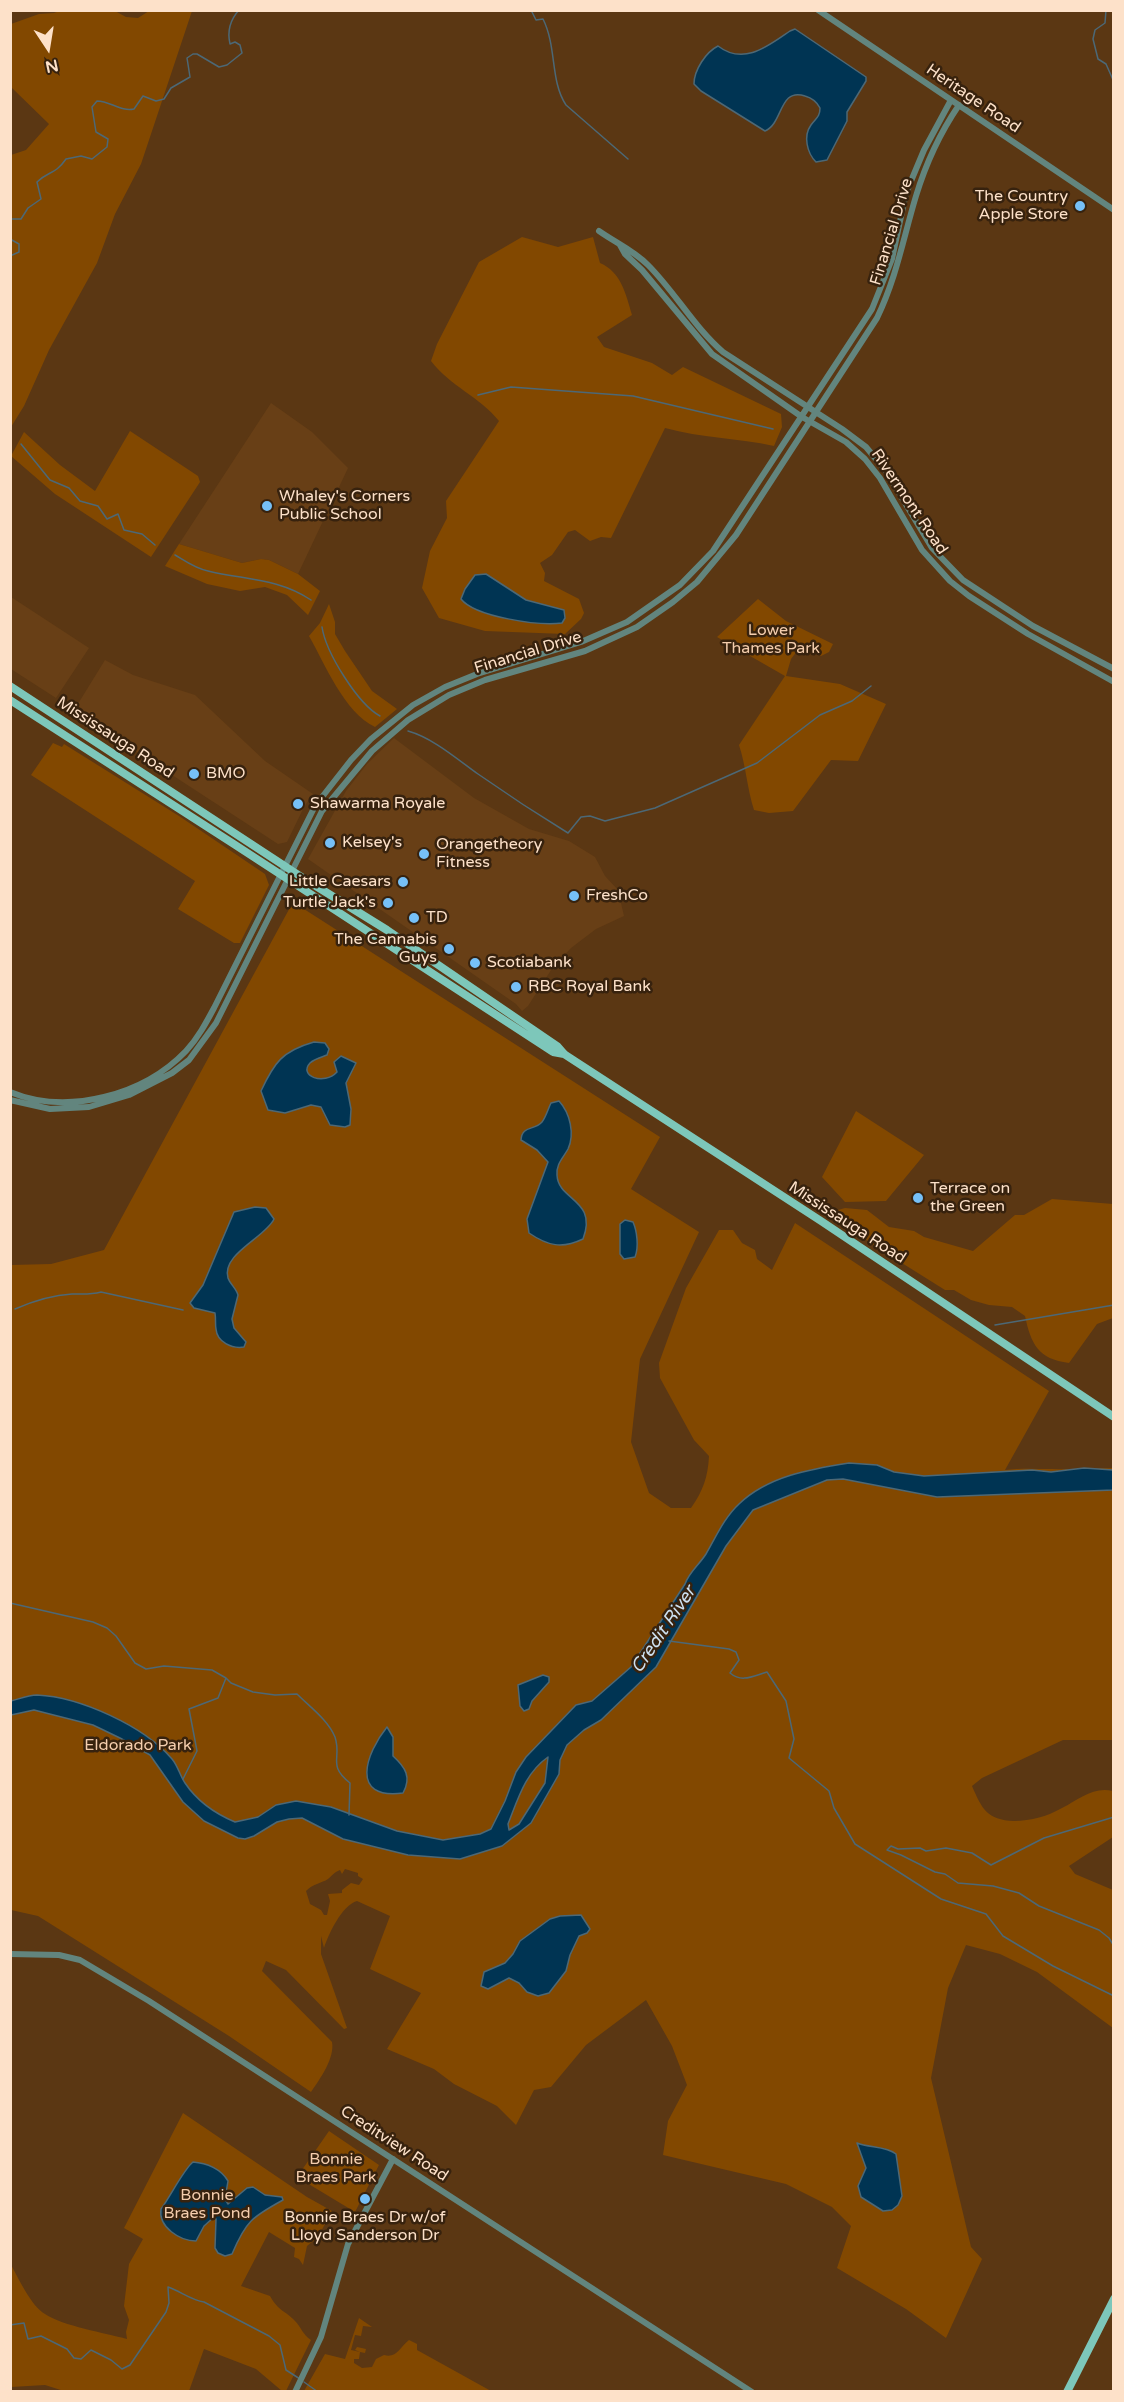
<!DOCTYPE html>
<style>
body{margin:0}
#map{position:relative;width:1124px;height:2402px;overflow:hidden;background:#5b3713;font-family:"Varela Round",sans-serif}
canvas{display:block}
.frame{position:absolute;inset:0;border:12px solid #fde1c9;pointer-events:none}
.north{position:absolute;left:18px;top:18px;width:60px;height:60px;-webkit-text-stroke:4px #37220e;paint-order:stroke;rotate:168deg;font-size:16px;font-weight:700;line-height:24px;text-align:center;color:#fde1c9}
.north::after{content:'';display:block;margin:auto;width:21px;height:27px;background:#fde1c9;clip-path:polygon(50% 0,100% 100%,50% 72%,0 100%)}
</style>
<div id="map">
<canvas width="1124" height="2402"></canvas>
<div class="frame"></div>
<div class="north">N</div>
</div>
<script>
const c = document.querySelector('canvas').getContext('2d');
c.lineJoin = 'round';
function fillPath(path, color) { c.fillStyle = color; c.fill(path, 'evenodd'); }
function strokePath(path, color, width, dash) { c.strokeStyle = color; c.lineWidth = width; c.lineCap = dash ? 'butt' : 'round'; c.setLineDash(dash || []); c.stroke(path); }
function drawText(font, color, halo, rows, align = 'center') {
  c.font = font + ' "Varela Round",sans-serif'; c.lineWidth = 5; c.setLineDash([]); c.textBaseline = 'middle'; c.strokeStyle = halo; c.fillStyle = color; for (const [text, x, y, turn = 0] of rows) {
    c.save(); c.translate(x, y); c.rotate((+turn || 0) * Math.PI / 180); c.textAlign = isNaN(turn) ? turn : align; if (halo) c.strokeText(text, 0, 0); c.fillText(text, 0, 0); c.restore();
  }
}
const built = new Path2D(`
 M 271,403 L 312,432 L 348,468 L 298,574 L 269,560 L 261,559 L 242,563 L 179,544 Z
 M 11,597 L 89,648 L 56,698 L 11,669 Z
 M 105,660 L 133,675 L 195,695 L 265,761 L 313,794 L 304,807 L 287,842 L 278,844 L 80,715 L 76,707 Z
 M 394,738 L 474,798 L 529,829 L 569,841 L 595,857 L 605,876 L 618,890 L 624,916 L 596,929 L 571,948 L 553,967 L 528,1006 L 522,1011 L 516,1004 L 308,859 L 346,791 L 367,764 Z`);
const green = new Path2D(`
 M 62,10 L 115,11 L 126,17 L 138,18 L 149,11 L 192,11 L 141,164 L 115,214 L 97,263 L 49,350 L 24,406 L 11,427 L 11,155 L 26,150 L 49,124 L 11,87 L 11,24 L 39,14 L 54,13 Z
 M 522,237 L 558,247 L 593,237 L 600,263 C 621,272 626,294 632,315 L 597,337 L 604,347 L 652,363 L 672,375 L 683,367 L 781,414 L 782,427 L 774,446 C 738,438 701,438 665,428 L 611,538 L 601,537 L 590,541 L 575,530 L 568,532 L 552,555 L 540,563 L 545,573 L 544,581 L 579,599 L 584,613 L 581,619 L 565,634 L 485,631 L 439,618 L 422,588 L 430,551 L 447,518 L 446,501 L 499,421 C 480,397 450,386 431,361 L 437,344 L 479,262 Z
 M 130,431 L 198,476 L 200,482 L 151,557 L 55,494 L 11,456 L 24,432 L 60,465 L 95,491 Z
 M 179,544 L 242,563 L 261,559 L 269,560 L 298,574 L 320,591 L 308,615 L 287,595 L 265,587 L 240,591 L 207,584 L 165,566 Z
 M 758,599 L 786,621 L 833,644 L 829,652 L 821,656 L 808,649 L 797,651 L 791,659 L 786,676 L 840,684 L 886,704 L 858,761 L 831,760 L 793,811 L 769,813 L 754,810 C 747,788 746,766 739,745 L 785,676 L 717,637 Z
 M 329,604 L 335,622 L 335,634 L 345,651 L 372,691 L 397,709 L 375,727 C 344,712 325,664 309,636 L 320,623 Z
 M 53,743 L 62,747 L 64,744 L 179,816 L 265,874 L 269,885 L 240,943 L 234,943 L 178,909 L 195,881 L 31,775 Z
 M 293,902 L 660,1137 L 631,1189 L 699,1232 L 640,1359 L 631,1442 L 649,1493 L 671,1508 L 691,1508 C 703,1491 708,1477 709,1456 L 694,1440 L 660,1378 L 659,1363 L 686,1288 L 719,1230 L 733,1230 L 742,1243 L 755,1250 L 757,1259 L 772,1270 L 795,1223 L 1049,1391 L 1005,1470 C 1021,1468 1036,1469 1052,1469 C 1072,1470 1093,1468 1113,1468 L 1113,1740 L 1063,1740 L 982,1778 L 972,1786 C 982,1809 987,1820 1014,1821 C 1031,1821 1048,1816 1062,1808 C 1079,1799 1094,1786 1113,1791 L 1113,1837 L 1069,1866 L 1075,1874 L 1113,1890 L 1113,2028 L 1037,1972 L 1000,1954 L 966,1945 L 948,1988 L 931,2078 L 971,2247 L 982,2259 L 946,2338 L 906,2309 L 837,2268 L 851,2226 L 832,2207 L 786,2184 L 663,2155 L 668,2121 L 687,2085 L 672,2046 L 646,2000 L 586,2045 L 551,2087 L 534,2090 L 516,2125 L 497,2106 L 454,2084 L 434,2069 L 387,2049 L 421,1993 L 370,1969 L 390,1916 L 357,1901 C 342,1905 328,1935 324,1948 L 321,1936 L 321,1954 L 347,2028 L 344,2029 L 286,1970 L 266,1961 L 262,1971 L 332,2042 C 335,2058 320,2079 311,2092 L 229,2036 L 38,1916 L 11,1910 L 11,1265 L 51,1264 L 104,1250 ZM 345,1869 L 358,1873 L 358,1876 L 363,1879 L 359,1885 L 351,1883 L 342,1890 L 342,1893 L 328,1894 L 330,1901 L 327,1915 L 324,1915 L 321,1910 L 310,1904 L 306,1891 C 312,1884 322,1883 328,1879 C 331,1877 334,1872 340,1870 L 342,1874 Z
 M 856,1111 L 924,1155 L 886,1201 L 845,1202 L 822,1177 Z
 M 1052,1199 L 1113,1204 L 1113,1318 L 1097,1324 L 1069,1363 C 1038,1359 1031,1344 1025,1316 L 1012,1307 L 989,1305 L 971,1300 L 954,1290 L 945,1290 L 870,1243 C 858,1232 840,1225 831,1212 L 845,1208 L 867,1210 L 889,1227 L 914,1231 L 924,1237 L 973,1251 L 1015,1215 L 1024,1215 Z
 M 183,2113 L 307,2197 L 332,2211 L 318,2237 L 307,2246 L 303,2265 L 299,2259 L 294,2257 L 295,2248 L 269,2232 L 241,2286 L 270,2296 C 279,2312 285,2310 295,2321 C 301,2327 303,2335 311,2340 L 286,2391 L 282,2391 L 256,2369 L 204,2349 L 189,2391 L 67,2392 L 45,2385 L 11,2387 L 10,2263 C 18,2277 31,2306 45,2314 C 63,2326 105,2333 127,2339 L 126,2332 L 129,2320 L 124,2306 L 129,2264 L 143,2239 L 124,2228 Z
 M 329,2131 L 379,2165 L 355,2212 L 297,2177 Z
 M 359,2318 L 372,2327 L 363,2326 L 361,2336 L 355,2335 L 351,2350 L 360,2352 L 355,2350 L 357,2347 L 366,2349 L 365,2353 L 360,2352 L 359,2359 L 354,2359 L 354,2363 L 362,2368 L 372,2367 L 376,2359 L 384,2355 C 396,2359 400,2347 409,2340 L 417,2344 L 417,2350 L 491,2391 L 304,2391 L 325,2354 L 345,2359 Z`);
const water = new Path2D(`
 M 795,29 L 866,77 L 866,81 L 847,112 L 847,121 L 827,160 L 816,162 C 807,153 803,136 811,125 C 816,118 820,117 820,108 C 817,102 812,98 805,96 C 779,87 783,124 765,131 L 701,91 L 694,84 C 694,70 706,52 718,46 C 744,66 768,46 790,31 Z
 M 486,574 L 526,600 L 564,610 L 565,618 L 562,623 C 539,626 475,617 461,599 L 465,589 L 475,575 Z
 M 314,1042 L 325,1043 L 329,1049 L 327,1055 C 322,1057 314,1059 310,1063 C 298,1076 324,1086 337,1072 L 334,1062 L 341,1056 L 356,1063 L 346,1083 L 351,1109 L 350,1125 L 345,1127 L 330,1125 L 321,1107 L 311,1105 L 285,1113 L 268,1110 L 261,1091 C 274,1063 282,1051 314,1042 Z
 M 559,1101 C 570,1113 575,1134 568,1149 C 563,1158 556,1164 557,1175 C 558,1201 598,1199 583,1239 C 562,1249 548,1246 529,1233 L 527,1219 L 548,1162 L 537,1150 L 521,1140 C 522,1125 534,1131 542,1122 C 546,1117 548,1109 551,1103 Z
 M 255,1207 L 266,1208 L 274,1219 C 266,1237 221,1254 228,1278 C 230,1284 236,1288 238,1295 L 232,1319 L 234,1328 L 246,1342 L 244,1347 C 232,1349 217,1342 216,1329 C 215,1324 216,1319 215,1313 L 194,1308 L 190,1303 L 203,1285 L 234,1212 Z
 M 625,1220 L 633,1222 C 637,1231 639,1247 635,1257 L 624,1259 L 620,1254 L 620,1224 Z
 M 849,1463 L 877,1465 L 894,1472 L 924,1476 L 1032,1470 L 1051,1472 L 1084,1468 L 1113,1470 L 1113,1490 L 937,1497 L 843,1479 L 827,1480 L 753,1510 L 726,1546 L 656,1667 L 601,1720 L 584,1730 L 567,1745 L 560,1760 L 559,1774 L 531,1823 L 502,1846 L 460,1859 L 408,1855 L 343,1839 L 302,1818 L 289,1819 L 277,1822 L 254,1836 L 245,1839 L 238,1838 L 204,1821 L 183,1802 L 150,1755 L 120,1738 L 93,1725 L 34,1710 L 11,1715 L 11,1701 C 19,1699 28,1695 37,1695 C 80,1697 144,1726 172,1759 C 178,1766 180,1776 185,1783 C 197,1801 216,1814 235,1822 L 258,1817 L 276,1805 L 296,1801 L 331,1807 L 397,1831 L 443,1840 L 480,1834 L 491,1829 L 505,1801 L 516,1772 L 526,1757 L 576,1705 L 592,1701 L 631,1667 L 685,1584 C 689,1572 699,1565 706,1554 C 716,1537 724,1518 739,1504 C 768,1476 811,1469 849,1463 ZM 548,1757 L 545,1783 L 519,1824 L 509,1830 L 508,1824 C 518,1799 525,1773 548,1757 Z
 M 543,1675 L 549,1677 L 549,1682 L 532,1701 L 529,1709 L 524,1711 L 520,1706 L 518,1685 Z
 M 387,1727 L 393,1737 L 393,1756 C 405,1767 412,1777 403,1793 C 349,1800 366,1753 387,1727 Z
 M 581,1915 L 590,1929 L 587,1933 L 579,1936 L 570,1955 L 566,1971 L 549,1993 L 538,1996 L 527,1992 L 519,1983 L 509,1978 L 488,1989 L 481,1986 L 484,1972 L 505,1963 L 513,1954 L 520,1941 L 550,1919 L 560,1916 Z
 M 857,2143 C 869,2148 886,2146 896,2154 L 902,2196 L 898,2205 L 892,2210 L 883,2211 L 861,2197 L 858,2186 L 866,2168 Z
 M 193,2162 C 207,2163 221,2169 228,2181 L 225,2199 L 228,2204 L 247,2188 L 253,2187 L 265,2195 L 282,2197 L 283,2200 C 252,2217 246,2221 232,2254 L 225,2256 L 218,2253 L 215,2248 L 216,2219 L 214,2217 L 204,2226 L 196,2241 C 180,2241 158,2227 161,2209 C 170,2197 184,2169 193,2162 Z`);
const stream = new Path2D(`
 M 416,10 L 440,10
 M 471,10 L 484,10
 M 531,10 L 536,20 L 543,19 C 557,47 550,81 566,105 L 628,159
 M 1106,10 L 1105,23 L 1095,30 L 1093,39 L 1098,59 L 1106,64 L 1114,82
 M 10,219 L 21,219 L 28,208 L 41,199 L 37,182 C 48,171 55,175 66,159 L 81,156 L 92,159 L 107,147 L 108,139 L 96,132 L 92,107 L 97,101 C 110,101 121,112 134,109 L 143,96 L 156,101 L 164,99 L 171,88 L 190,77 L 187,58 L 193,54 L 197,54 L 219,67 L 227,65 L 242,53 L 240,45 L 235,42 L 230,44 C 227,31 230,20 239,10
 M 10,239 L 19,244 L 19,252 L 10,256
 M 478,395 L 511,387 L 633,396 L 773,429
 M 21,444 L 50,480 L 69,488 L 80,501 L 98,506 L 107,519 L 118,514 L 124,530 L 142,534 L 155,545
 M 175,555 C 185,561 196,569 208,571 C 245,580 278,578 311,600
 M 322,627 C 326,653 358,704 380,716
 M 408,731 C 433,738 457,759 478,774 C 508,795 537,814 568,833 L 581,817 L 590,816 L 605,821 L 655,808 L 757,763 L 820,715 L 852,701 L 871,686
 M 15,1309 C 31,1302 54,1295 72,1294 C 83,1294 90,1295 101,1292 L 183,1310
 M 995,1325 L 1114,1305
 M 10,1603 L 93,1622 L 107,1628 L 116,1636 L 135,1663 L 146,1669 L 164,1666 L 212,1670 L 226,1678 L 231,1683 L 253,1692 L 275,1695 L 297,1694 C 310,1707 328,1720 335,1737 C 342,1758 327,1765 350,1783 L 349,1815
 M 669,1641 L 729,1649 L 736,1652 L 739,1660 L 730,1673 C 742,1683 753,1676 767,1672 L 786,1701 L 794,1739 L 789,1758 L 829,1791 L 834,1808 L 855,1844 L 941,1899 L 986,1914 L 1003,1936 L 1053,1966 L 1114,1996
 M 183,1779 L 197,1751 L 189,1709 L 218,1698 L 226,1678
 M 887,1850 L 901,1855 L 935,1872 L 945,1874 L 958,1883 L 993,1886 L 1019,1893 L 1039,1906 L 1099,1930 L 1109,1938 L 1114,1946
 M 887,1850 L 891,1846 L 898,1849 L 920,1848 L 926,1851 L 946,1848 L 972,1853 L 991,1865 L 1044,1838 L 1114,1817
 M 10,2325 L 24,2323 L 28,2339 L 41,2336 L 67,2349 L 74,2358 L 81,2359 L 91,2350 L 111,2360 L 122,2369 L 130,2365 L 166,2312 L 169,2303 L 168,2287 C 180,2291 191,2300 204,2302 L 269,2336 L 280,2345 L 286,2370 L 300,2379
 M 304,2382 L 318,2392`);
const minor = new Path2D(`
 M 818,10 L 1114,210
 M 599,231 C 616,243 633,250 648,265 C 675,292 694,327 723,352 L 842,429 L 866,447 L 886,471 L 932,548 L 963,580 L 1033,626 L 1114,669
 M 620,245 L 625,254 L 642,270 L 712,354 L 802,417 L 846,442 L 865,459 L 880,478 L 922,550 L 950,581 L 969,596 L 1028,634 L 1114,682
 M 10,1092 C 68,1116 144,1095 186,1051 C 198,1038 206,1023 214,1008 L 315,806 L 351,760 L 371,739 L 413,705 L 445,687 L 477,674 L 581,642 L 627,622 L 680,585 L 713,551 L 872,309 L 892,259 L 906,193 L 924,150 L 951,100
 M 10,1100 L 50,1109 L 89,1107 L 129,1095 L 172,1073 L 189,1060 L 216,1023 L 322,811 L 372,751 L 408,720 L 449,695 L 485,680 L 585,651 L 637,627 L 673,602 L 697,582 L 736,535 L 877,318 C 897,276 903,239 916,196 C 926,163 940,133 959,105
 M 10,1954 L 59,1955 L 80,1960 L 149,2001 L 752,2392
 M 295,2392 L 321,2337 L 348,2244 L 393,2159`);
const major = new Path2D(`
 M 10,686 L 303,878 L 387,930 L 557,1046 L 564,1054 L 821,1221 L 1114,1417
 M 10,700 C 192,816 372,934 553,1052 L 564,1054
 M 1067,2392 L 1114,2299`);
const markers = [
 [1080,206,6,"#76c0f7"],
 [267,506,6,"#76c0f7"],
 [194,774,6,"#76c0f7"],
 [298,804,6,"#76c0f7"],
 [330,843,6,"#76c0f7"],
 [424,854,6,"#76c0f7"],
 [403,882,6,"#76c0f7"],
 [574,896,6,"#76c0f7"],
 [388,903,6,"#76c0f7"],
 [414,918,6,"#76c0f7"],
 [449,949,6,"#76c0f7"],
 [475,963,6,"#76c0f7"],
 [516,987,6,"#76c0f7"],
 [918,1198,6,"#76c0f7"],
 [365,2199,6,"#76c0f7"]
];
const streetNames = [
 ["Heritage Road",973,99,34],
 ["Financial Drive",892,232,-73],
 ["Rivermont Road",909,502,56],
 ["Financial Drive",528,653,-17],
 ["Mississauga Road",115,738,33],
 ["Mississauga Road",847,1223,33],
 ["Creditview Road",394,2144,33]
];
const poiNames = [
 ["The Country",1068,197,"right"],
 ["Apple Store",1068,215,"right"],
 ["Whaley's Corners",279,497],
 ["Public School",279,515],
 ["BMO",206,774],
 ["Shawarma Royale",310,804],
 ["Kelsey's",342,843],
 ["Orangetheory",436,845],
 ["Fitness",436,863],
 ["Little Caesars",391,882,"right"],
 ["FreshCo",586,896],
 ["Turtle Jack's",376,903,"right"],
 ["TD",426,918],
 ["The Cannabis",437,940,"right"],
 ["Guys",437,958,"right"],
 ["Scotiabank",487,963],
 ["RBC Royal Bank",528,987],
 ["Terrace on",930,1189],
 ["the Green",930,1207],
 ["Bonnie Braes Dr w/of",365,2218,"center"],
 ["Lloyd Sanderson Dr",365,2236,"center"]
];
const parkNames = [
 ["Lower",771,631],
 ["Thames Park",771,649],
 ["Eldorado Park",138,1746],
 ["Bonnie",336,2160],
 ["Braes Park",336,2178],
 ["Bonnie",207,2196],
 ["Braes Pond",207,2214]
];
const waterNames = [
 ["Credit River",664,1630,-56]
];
fillPath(built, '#683f16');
fillPath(green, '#824800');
fillPath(water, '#003453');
strokePath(water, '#4c6876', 1.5);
strokePath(stream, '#4c6876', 1.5);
strokePath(minor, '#62857e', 6);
strokePath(major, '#7dc7ba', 8);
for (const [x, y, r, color] of markers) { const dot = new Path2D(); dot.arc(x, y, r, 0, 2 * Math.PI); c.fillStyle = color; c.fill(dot); strokePath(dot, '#37220e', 2); }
drawText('16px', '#fde1c9', '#37220e', streetNames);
drawText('16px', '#fde1c9', '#37220e', poiNames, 'left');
drawText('16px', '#f4cdad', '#37220e', parkNames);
drawText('italic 18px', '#cee2f2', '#37220e', waterNames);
</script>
